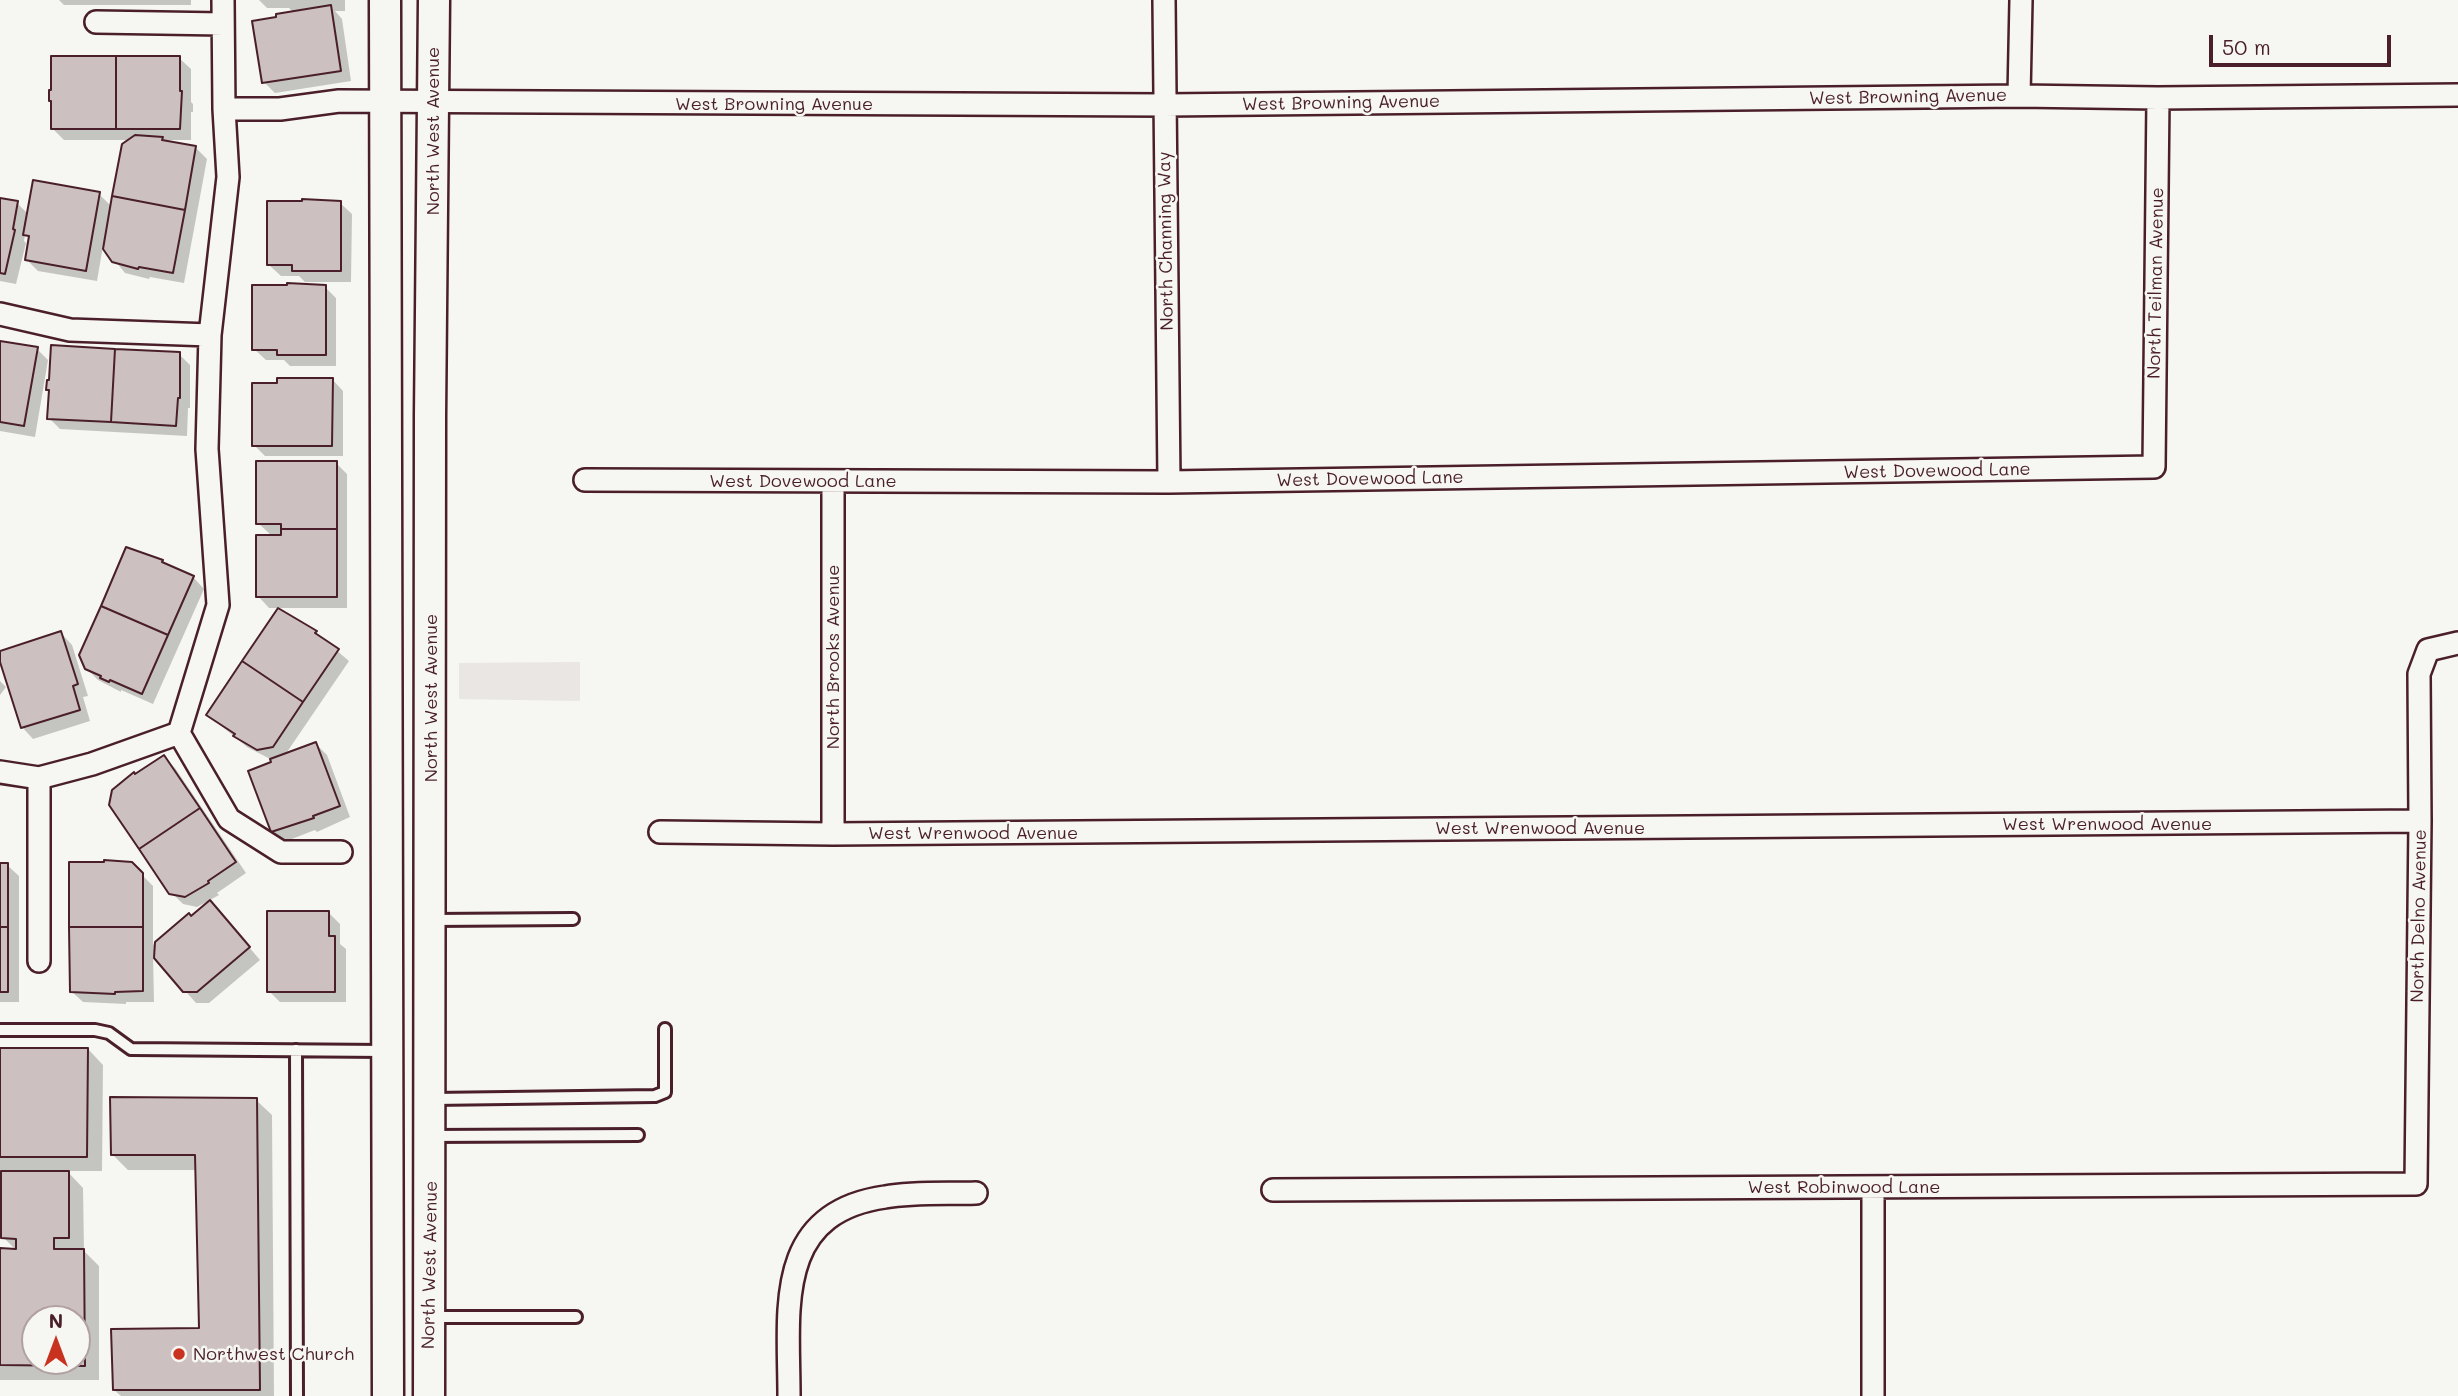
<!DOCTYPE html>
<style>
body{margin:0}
#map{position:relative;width:2458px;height:1396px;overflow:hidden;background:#f6f6f2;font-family:Mali,sans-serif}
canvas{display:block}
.north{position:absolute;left:21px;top:1305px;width:70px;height:70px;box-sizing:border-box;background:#f6f6f2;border:2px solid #b1a0a2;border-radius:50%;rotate:0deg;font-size:19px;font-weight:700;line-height:28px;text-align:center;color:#4a1f2b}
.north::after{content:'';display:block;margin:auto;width:24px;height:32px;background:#c8321e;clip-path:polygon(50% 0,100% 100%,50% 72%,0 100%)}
.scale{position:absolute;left:2209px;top:35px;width:182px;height:32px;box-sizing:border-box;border:4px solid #4a1f2b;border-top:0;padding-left:9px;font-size:21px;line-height:24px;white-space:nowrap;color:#4a1f2b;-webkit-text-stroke:5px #f6f6f2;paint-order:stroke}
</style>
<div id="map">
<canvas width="2458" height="1396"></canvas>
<div class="north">N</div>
<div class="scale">50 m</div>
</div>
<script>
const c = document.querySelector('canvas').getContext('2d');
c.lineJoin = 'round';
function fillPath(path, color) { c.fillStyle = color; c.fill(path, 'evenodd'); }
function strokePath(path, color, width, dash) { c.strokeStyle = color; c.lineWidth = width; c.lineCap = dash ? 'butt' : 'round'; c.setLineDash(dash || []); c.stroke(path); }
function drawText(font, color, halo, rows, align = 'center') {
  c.font = font + ' Mali,sans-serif'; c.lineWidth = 5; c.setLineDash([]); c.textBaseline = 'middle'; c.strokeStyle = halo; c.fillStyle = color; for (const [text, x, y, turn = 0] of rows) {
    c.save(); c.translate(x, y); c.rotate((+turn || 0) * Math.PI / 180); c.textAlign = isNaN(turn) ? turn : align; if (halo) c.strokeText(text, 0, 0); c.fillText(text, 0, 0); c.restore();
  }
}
const built = new Path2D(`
 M 580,662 L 580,701 L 459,699 L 459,663 Z`);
const shadow = new Path2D(`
 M 59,0 L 191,0 L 191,5 L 64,5 Z
 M 259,0 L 345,0 L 345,11 L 335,11 L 342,19 L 351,81 L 275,93 L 264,82 L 294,13 L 289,8 L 267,8 Z
 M 179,58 L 191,69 L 191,102 L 193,104 L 193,112 L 191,112 L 191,140 L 163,140 L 163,142 L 196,148 L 207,159 L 184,283 L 150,277 L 149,279 L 125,273 L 103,246 L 97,281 L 38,271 L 27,260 L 30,239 L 25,234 L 24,241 L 26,243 L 16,284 L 0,281 L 0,200 L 17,203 L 29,215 L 99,194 L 112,207 L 131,140 L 64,140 L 53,129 Z
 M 312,200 L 340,203 L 352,214 L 351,282 L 305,282 L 299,276 L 281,276 L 269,265 L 269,202 Z
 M 325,287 L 336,298 L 336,366 L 290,366 L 284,360 L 266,360 L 254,349 Z
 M 0,343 L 37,349 L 48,360 L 35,437 L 0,431 Z
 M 179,354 L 190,365 L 190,408 L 188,408 L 187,436 L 60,429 L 49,418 L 50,392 L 48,390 Z
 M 332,379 L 343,391 L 343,456 L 265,456 L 254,445 Z
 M 336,463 L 347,474 L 347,608 L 269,608 L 258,596 L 272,536 L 258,523 Z
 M 162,562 L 166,566 L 193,577 L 204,589 L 153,704 L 121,690 L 121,692 L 98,680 L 87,669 Z
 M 278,610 L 316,633 L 349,661 L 285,755 L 316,744 L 327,755 L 350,817 L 317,832 L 315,830 L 284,842 L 273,831 L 272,760 L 247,747 L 208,715 Z
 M 61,633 L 72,645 L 88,696 L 83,697 L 90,721 L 33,739 L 22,727 L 0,652 Z
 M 0,681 L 6,687 L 0,695 Z
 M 164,757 L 175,768 L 246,873 L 217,893 L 219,895 L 197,907 L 183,904 L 171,892 L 135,776 Z
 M 131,864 L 153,886 L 153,945 L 189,915 L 191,918 L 221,914 L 260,960 L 209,1003 L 196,1003 L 153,955 L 154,1002 L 126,1002 L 126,1004 L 83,1002 L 71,991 Z
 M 0,865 L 7,865 L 19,876 L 19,1002 L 0,1002 Z
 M 329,913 L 340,924 L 340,944 L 346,949 L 346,1002 L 280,1002 L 269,991 Z
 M 0,1049 L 88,1049 L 103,1065 L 102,1171 L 67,1171 L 83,1188 L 84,1251 L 99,1266 L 99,1380 L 0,1380 L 0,1250 L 16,1250 L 3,1237 L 3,1194 L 0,1194 ZM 35,1319 L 77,1319 L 77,1361 L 35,1361 Z
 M 256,1100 L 272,1115 L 274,1396 L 121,1396 L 114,1390 L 201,1330 L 197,1170 L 128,1170 L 113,1155 Z`);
const building = new Path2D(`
 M 331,5 L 341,71 L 262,83 L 252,21 L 276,17 L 276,14 Z
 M 51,56 L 116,56 L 116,129 L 51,129 L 51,101 L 49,101 L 49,90 L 51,90 Z
 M 116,56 L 180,56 L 180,91 L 182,91 L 180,129 L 116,129 Z
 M 135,135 L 163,137 L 162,140 L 196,146 L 185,210 L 112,196 L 122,144 Z
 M 33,180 L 100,192 L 86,271 L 25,260 L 29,236 L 23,235 Z
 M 112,196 L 185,210 L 173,273 L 139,267 L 138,269 L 112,262 L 103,249 Z
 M 0,198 L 18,201 L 13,229 L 15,230 L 5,274 L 0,273 Z
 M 302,199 L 341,201 L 341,271 L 292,271 L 292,265 L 267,265 L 267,201 L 302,201 Z
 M 287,283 L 326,285 L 326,355 L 277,355 L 277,350 L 252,350 L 252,285 L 287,285 Z
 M 0,341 L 38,347 L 24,426 L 0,422 Z
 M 51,345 L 115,349 L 111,422 L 47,419 L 49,390 L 46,390 L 47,380 L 49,380 Z
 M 115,349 L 180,352 L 180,398 L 178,398 L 176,426 L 111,422 Z
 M 277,378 L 333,378 L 332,446 L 252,446 L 252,383 L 277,383 Z
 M 256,461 L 337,461 L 337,529 L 281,529 L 281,524 L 256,524 Z
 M 281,529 L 337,529 L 337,597 L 256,597 L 256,535 L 281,535 Z
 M 126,547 L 163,560 L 162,562 L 194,576 L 168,635 L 101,606 Z
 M 101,606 L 168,635 L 142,694 L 110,680 L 109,682 L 100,678 L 101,676 L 85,669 L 79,655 Z
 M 278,608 L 317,631 L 315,633 L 339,649 L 303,702 L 242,661 Z
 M 61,631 L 78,684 L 73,686 L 80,710 L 21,728 L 0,662 L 0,651 Z
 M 242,661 L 303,702 L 273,747 L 257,750 L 233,736 L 235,734 L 206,715 Z
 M 316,742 L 340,806 L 313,816 L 314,818 L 271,832 L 248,771 L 271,762 L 270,759 Z
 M 164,755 L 200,808 L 139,849 L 109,805 L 112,790 L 134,772 L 135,774 Z
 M 200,808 L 236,862 L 208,881 L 209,883 L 185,897 L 169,894 L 139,849 Z
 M 104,860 L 132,862 L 143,873 L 143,927 L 69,927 L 69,862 L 104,862 Z
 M 0,863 L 8,863 L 8,927 L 0,927 Z
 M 210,900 L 250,947 L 197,992 L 183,992 L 154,958 L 155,942 L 189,913 L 191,916 Z
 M 267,911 L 329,911 L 329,936 L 335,936 L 335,992 L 267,992 Z
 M 0,927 L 8,927 L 8,992 L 0,992 Z
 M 69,927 L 143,927 L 143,991 L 115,992 L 115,994 L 70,992 Z
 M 0,1048 L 88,1048 L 87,1157 L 0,1157 Z
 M 110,1097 L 257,1098 L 260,1390 L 113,1390 L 111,1329 L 199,1328 L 195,1155 L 111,1155 Z
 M 1,1171 L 69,1171 L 69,1238 L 54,1238 L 54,1249 L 84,1249 L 85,1366 L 0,1365 L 0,1248 L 16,1249 L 16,1239 L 1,1238 ZM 35,1319 L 77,1319 L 77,1361 L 35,1361 Z`);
const service = new Path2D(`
 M 433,920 L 573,919
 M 0,1030 L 95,1030 L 109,1033 L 131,1049 L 385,1051
 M 296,1050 L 297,1396
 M 433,1099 L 655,1096 L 665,1092 L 665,1029
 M 430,1136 L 638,1135
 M 431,1317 L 576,1317`);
const minor = new Path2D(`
 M 1164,0 L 1169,482
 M 96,22 L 223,24
 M 2019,96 L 2021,0
 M 224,109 L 280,109 L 339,101 L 1165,105 L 2019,96 L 2158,98 L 2458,95
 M 0,314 L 70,330 L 210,335
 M 585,480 L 1169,482 L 2154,467 L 2158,98
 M 833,481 L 833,834
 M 179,733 L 229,819 L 281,852 L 341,852
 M 0,772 L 39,778 L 92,764 L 179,733 L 218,605 L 207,449 L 210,335 L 228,177 L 224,109 L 223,0
 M 39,778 L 39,961
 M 660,832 L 833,834 L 2420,821
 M 1873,1187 L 1873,1396
 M 1273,1190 L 2416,1184 L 2420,821 L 2419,674 L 2428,650 L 2458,643
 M 789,1396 C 789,1310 773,1213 885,1197 C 914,1192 946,1194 976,1193`);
const secondary = new Path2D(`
 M 385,0 L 388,1396
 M 429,1396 L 430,416 L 434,0`);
const markers = [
 [179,1354,7,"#c8321e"]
];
const streetNames = [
 ["West Browning Avenue",1908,97,-1],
 ["West Browning Avenue",1341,103,-1],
 ["West Browning Avenue",774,104],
 ["North West Avenue",433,131,-90],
 ["North Channing Way",1166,241,-91],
 ["North Teilman Avenue",2156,283,-89],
 ["West Dovewood Lane",1937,471,-1],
 ["West Dovewood Lane",1370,479,-1],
 ["West Dovewood Lane",803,481],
 ["North Brooks Avenue",833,657,-90],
 ["North West Avenue",431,698,-90],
 ["West Wrenwood Avenue",2107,824],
 ["West Wrenwood Avenue",1540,828],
 ["West Wrenwood Avenue",973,833],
 ["North Delno Avenue",2419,916,-89],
 ["West Robinwood Lane",1844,1187],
 ["North West Avenue",430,1265,-89]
];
const poiNames = [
 ["Northwest Church",193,1354]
];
fillPath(built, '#e9e6e3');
fillPath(shadow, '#0003');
fillPath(building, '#ccc1c0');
strokePath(building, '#4a1f2b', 2);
strokePath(service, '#4a1f2b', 16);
strokePath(minor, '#4a1f2b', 26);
strokePath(secondary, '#4a1f2b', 35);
strokePath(service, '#f6f6f2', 10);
strokePath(minor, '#f6f6f2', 21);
strokePath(secondary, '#f6f6f2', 30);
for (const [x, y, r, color] of markers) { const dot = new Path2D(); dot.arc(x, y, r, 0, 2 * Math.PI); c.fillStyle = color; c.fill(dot); strokePath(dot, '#f6f6f2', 2.5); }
drawText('18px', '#4a1f2b', '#f6f6f2', streetNames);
drawText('18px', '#4a1f2b', '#f6f6f2', poiNames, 'left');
</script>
